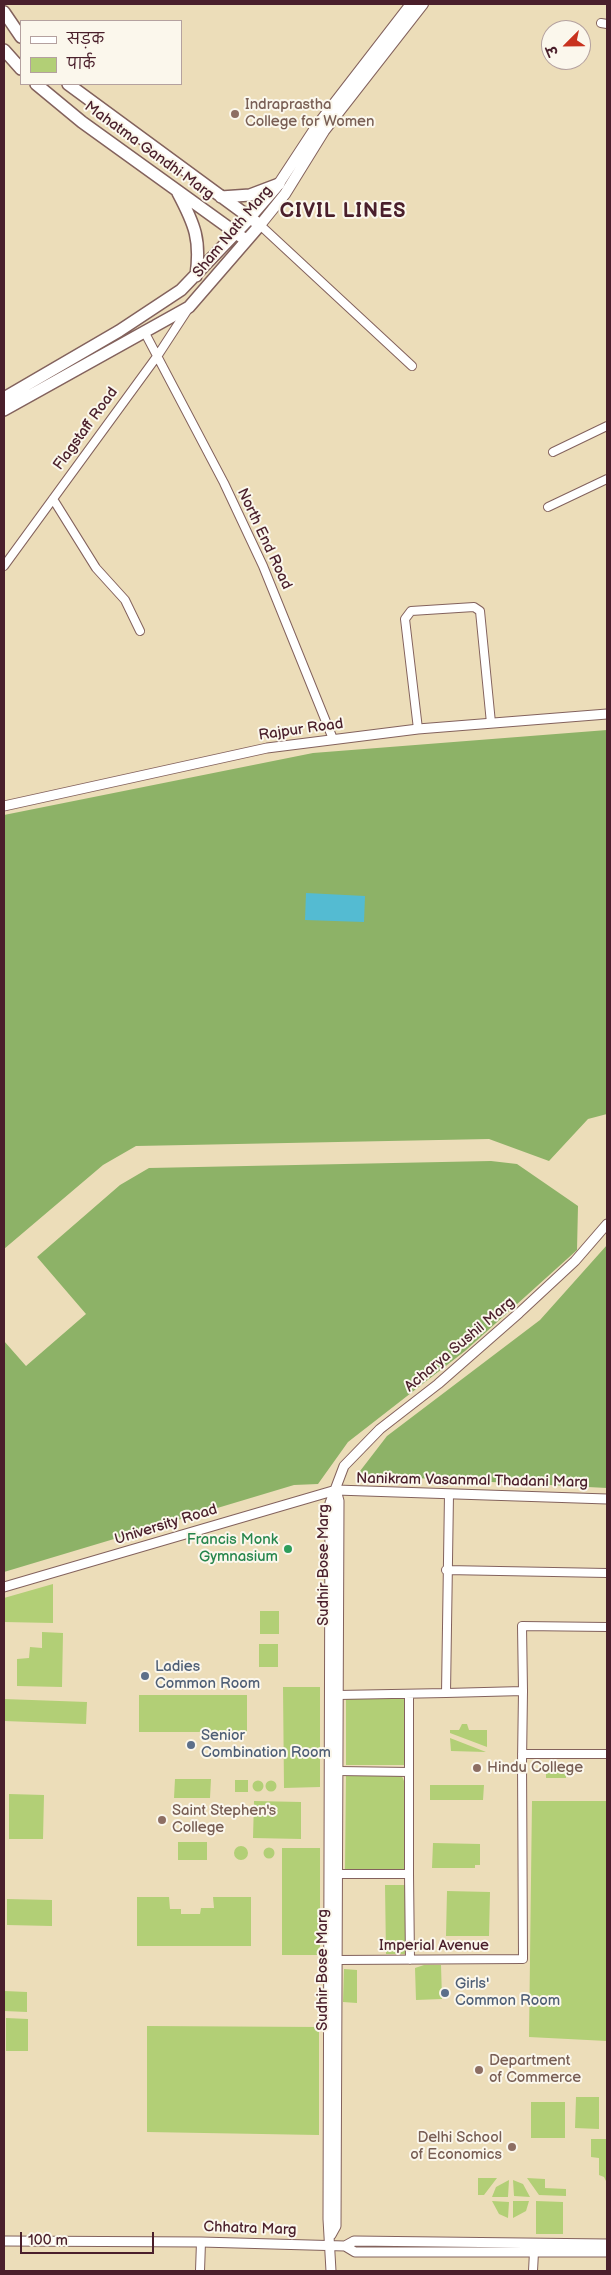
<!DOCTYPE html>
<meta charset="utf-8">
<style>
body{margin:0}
#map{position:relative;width:611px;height:2275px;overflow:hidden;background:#ecddb9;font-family:"Balsamiq Sans","Playpen Sans Deva",sans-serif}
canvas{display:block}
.frame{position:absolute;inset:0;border:5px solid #4a1f2b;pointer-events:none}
.legend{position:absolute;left:20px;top:20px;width:162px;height:65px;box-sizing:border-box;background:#fbf7ec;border:1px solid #b4a19f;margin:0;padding:6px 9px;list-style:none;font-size:15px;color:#4a1f2b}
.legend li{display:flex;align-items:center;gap:10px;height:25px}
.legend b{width:25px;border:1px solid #b4a19f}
.north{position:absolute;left:541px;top:20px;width:50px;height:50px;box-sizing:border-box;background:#fbf7ec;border:1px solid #b4a19f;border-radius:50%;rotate:247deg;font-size:14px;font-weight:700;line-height:20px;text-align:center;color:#4a1f2b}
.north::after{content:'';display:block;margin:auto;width:18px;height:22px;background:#c8321e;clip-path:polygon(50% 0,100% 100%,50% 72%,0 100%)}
.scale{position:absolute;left:20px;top:2232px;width:134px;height:22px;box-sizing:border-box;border:2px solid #4a1f2b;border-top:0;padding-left:6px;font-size:15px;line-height:18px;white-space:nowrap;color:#4a1f2b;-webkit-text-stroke:4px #fbf7ec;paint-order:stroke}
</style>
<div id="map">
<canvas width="611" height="2275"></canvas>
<div class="frame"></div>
<ul class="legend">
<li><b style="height:6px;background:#fff"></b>सड़क</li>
<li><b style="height:14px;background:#b2cf76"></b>पार्क</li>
</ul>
<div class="north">उ</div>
<div class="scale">100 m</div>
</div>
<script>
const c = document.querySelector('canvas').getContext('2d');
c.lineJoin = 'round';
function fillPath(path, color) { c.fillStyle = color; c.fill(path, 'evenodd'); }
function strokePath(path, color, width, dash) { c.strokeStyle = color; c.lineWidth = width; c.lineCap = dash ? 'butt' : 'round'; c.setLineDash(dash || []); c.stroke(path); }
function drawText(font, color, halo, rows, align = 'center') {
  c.font = font + ' "Balsamiq Sans",sans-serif'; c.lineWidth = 4; c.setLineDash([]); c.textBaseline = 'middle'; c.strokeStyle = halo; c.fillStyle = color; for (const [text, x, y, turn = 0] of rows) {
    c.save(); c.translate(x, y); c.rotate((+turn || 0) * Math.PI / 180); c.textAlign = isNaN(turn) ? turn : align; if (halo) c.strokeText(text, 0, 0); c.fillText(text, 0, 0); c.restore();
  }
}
const green = new Path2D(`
 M 53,1584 L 53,1623 L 4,1622 L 4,1598 Z
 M 260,1611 L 279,1611 L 279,1634 L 260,1634 Z
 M 42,1632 L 63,1633 L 62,1687 L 17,1686 L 17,1659 L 29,1658 L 30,1647 L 42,1648 Z
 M 259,1644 L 278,1644 L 278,1667 L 259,1667 Z
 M 283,1687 L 320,1687 L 320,1787 L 284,1788 Z
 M 139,1695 L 247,1695 L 247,1732 L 139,1732 Z
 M 346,1698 L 404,1698 L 405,1765 L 346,1765 Z
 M 4,1699 L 87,1702 L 86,1724 L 4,1721 Z
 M 462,1724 L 467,1724 L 469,1730 L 487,1730 L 487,1747 L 450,1733 L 450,1730 L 459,1730 Z
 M 450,1738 L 486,1752 L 451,1751 Z
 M 546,1767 L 566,1767 L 566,1778 L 546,1778 Z
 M 346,1773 L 401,1774 L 404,1781 L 404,1870 L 345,1869 Z
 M 175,1779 L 211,1779 L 210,1798 L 174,1798 Z
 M 235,1780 L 248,1780 L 248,1792 L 235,1792 Z
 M252.5 1786a5.5 5.5 0 1 1 11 0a5.5 5.5 0 1 1-11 0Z
 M265.5 1786a5.5 5.5 0 1 1 11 0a5.5 5.5 0 1 1-11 0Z
 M 430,1785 L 484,1785 L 483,1800 L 430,1800 Z
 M 9,1794 L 44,1795 L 43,1839 L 9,1839 Z
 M 254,1801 L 301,1802 L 301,1839 L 253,1838 Z
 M 532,1801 L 607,1801 L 607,2041 L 529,2037 Z
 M 178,1842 L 207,1842 L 207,1860 L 178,1860 Z
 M 433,1843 L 480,1844 L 480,1865 L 475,1865 L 475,1868 L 432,1868 Z
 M234 1853a7 7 0 1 1 14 0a7 7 0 1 1-14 0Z
 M263.5 1853a5.5 5.5 0 1 1 11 0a5.5 5.5 0 1 1-11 0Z
 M 282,1848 L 320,1848 L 320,1955 L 282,1955 Z
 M 385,1885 L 405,1885 L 406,1954 L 386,1954 Z
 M 447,1891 L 490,1892 L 489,1936 L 446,1936 Z
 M 137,1897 L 169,1897 L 170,1909 L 181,1909 L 181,1914 L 200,1914 L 201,1908 L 214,1908 L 213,1897 L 251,1897 L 251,1946 L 137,1946 Z
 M 7,1899 L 52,1900 L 52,1926 L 7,1925 Z
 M 424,1965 L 441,1965 L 442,1999 L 416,2000 L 415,1968 Z
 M 344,1969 L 357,1970 L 357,2003 L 343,2002 Z
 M 4,1991 L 27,1992 L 27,2012 L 4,2011 Z
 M 6,2018 L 28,2019 L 28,2051 L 6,2051 Z
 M 147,2026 L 319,2027 L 319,2135 L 147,2132 Z
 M 576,2097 L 599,2097 L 599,2129 L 575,2128 Z
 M 531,2102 L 565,2102 L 565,2138 L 531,2138 Z
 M 591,2139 L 607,2139 L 607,2183 L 604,2177 L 599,2175 L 599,2158 L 591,2157 Z
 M 478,2178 L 497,2178 L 484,2195 L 478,2195 Z
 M 527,2178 L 545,2179 L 545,2188 L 566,2189 L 566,2196 L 539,2195 Z
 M 509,2180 L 508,2197 L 492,2197 L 496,2187 Z
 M 513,2180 L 523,2184 L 530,2197 L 514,2196 Z
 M 492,2201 L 509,2202 L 508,2218 L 499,2214 Z
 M 513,2201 L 529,2201 L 526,2211 L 513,2218 Z
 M 536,2201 L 563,2202 L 563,2234 L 536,2234 Z`);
const forest = new Path2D(`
 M 607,730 L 607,1114 L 588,1119 L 549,1161 L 489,1139 L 136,1146 L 103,1165 L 4,1249 L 4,815 L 313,753 Z
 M 491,1161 L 517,1164 L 578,1206 L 577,1250 L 465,1351 L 348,1442 L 318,1484 L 294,1485 L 4,1572 L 4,1341 L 26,1366 L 86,1314 L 37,1257 L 120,1185 L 149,1168 Z
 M 607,1245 L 607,1488 L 357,1475 L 387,1436 L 540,1320 Z`);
const water = new Path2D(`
 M 306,893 L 365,896 L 364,922 L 305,920 Z`);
const minor = new Path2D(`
 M 601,23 L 607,24
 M 260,225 L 412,366
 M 145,333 L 224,483 L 263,566 L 333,739
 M 553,452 L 607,426
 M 53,499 L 96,568 L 125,600 L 140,631
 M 548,507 L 607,479
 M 4,566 L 158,355 L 188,309
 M 418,729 L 405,619 L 411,611 L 474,607 L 480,611 L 491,723
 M 446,1570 L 607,1573
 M 446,1693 L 523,1691 L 522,1626 L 607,1627
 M 338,1695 L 446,1693 L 449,1494
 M 522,1754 L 607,1754
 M 338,1771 L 409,1772
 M 338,1874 L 409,1874 L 409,1694
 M 409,1874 L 410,1960
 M 337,1960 L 523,1959 L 522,1762 L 523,1691
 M 200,2271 L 201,2242
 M 533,2271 L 534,2252`);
const tertiary = new Path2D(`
 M 4,806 L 267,748 L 418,729 L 607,714
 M 4,1587 L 336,1490 L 607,1499
 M 331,2235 L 336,2226 L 339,1501 L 336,1490
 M 4,2241 L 201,2242 L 345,2246 L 355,2252 L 607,2252
 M 345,2246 L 354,2241 L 607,2244
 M 331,2271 L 328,2219 L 330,1503 L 344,1466 L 380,1429 L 438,1384 L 519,1313 L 575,1261 L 607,1224`);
const secondary = new Path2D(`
 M 250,218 L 276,188 L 316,127 L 411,4
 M 260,225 L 285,194 L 324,131 L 423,4`);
const primary = new Path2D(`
 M 4,12 L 21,37
 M 4,50 L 21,69
 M 36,84 L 82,122 L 243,238
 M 178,193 C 195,225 201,240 196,276
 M 221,197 L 250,195 L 279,184
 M 4,398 L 119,331 L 181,290 L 250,218
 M 4,410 L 189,307 L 260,225 L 68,84`);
const markers = [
 [235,114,5,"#8d6e63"],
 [288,1549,5,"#2e9e5b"],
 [145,1676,5,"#5c6f8a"],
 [191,1745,5,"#5c6f8a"],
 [477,1768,5,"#8d6e63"],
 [162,1820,5,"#8d6e63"],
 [445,1993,5,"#5c6f8a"],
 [479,2070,5,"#8d6e63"],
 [512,2147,5,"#8d6e63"]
];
const educationNames = [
 ["Indraprastha",245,105],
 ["College for Women",245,122],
 ["Hindu College",487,1768],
 ["Saint Stephen's",172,1811],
 ["College",172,1828],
 ["Department",489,2061],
 ["of Commerce",489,2078],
 ["Delhi School",502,2138,"right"],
 ["of Economics",502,2155,"right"]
];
const streetNames = [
 ["Mahatma Gandhi Marg",149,151,36],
 ["Sham Nath Marg",233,232,-50],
 ["Flagstaff Road",86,429,-54],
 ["North End Road",264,539,65],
 ["Rajpur Road",301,730,-8],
 ["Acharya Sushil Marg",460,1345,-40],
 ["Nanikram Vasanmal Thadani Marg",472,1481,1],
 ["University Road",166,1525,-17],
 ["Sudhir Bose Marg",324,1565,-90],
 ["Imperial Avenue",434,1946],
 ["Sudhir Bose Marg",323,1970,-90],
 ["Chhatra Marg",250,2229,2]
];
const leisureNames = [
 ["Francis Monk",278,1540],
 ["Gymnasium",278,1557]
];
const serviceNames = [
 ["Ladies",155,1667],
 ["Common Room",155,1684],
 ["Senior",201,1736],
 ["Combination Room",201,1753],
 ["Girls'",455,1984],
 ["Common Room",455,2001]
];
const districtNames = [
 ["CIVIL LINES",343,212]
];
fillPath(green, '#b2cf76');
fillPath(forest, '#8db267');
fillPath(water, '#54bbd2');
strokePath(minor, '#83625d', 10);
strokePath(tertiary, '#83625d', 11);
strokePath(secondary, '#83625d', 12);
strokePath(primary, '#83625d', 14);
strokePath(minor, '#fff', 8);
strokePath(tertiary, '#fff', 9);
strokePath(secondary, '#fff', 10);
strokePath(primary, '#fff', 11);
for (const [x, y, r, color] of markers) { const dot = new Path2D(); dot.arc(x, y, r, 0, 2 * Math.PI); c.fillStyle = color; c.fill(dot); strokePath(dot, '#fbf7ec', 2); }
drawText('15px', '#785e54', '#fbf7ec', educationNames, 'left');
drawText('15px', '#4a1f2b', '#fbf7ec', streetNames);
drawText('15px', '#27864d', '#fbf7ec', leisureNames, 'right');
drawText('15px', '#4e5e75', '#fbf7ec', serviceNames, 'left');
c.letterSpacing = '1px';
drawText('bold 20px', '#4a1f2b', '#fbf7ec', districtNames);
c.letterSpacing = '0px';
</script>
